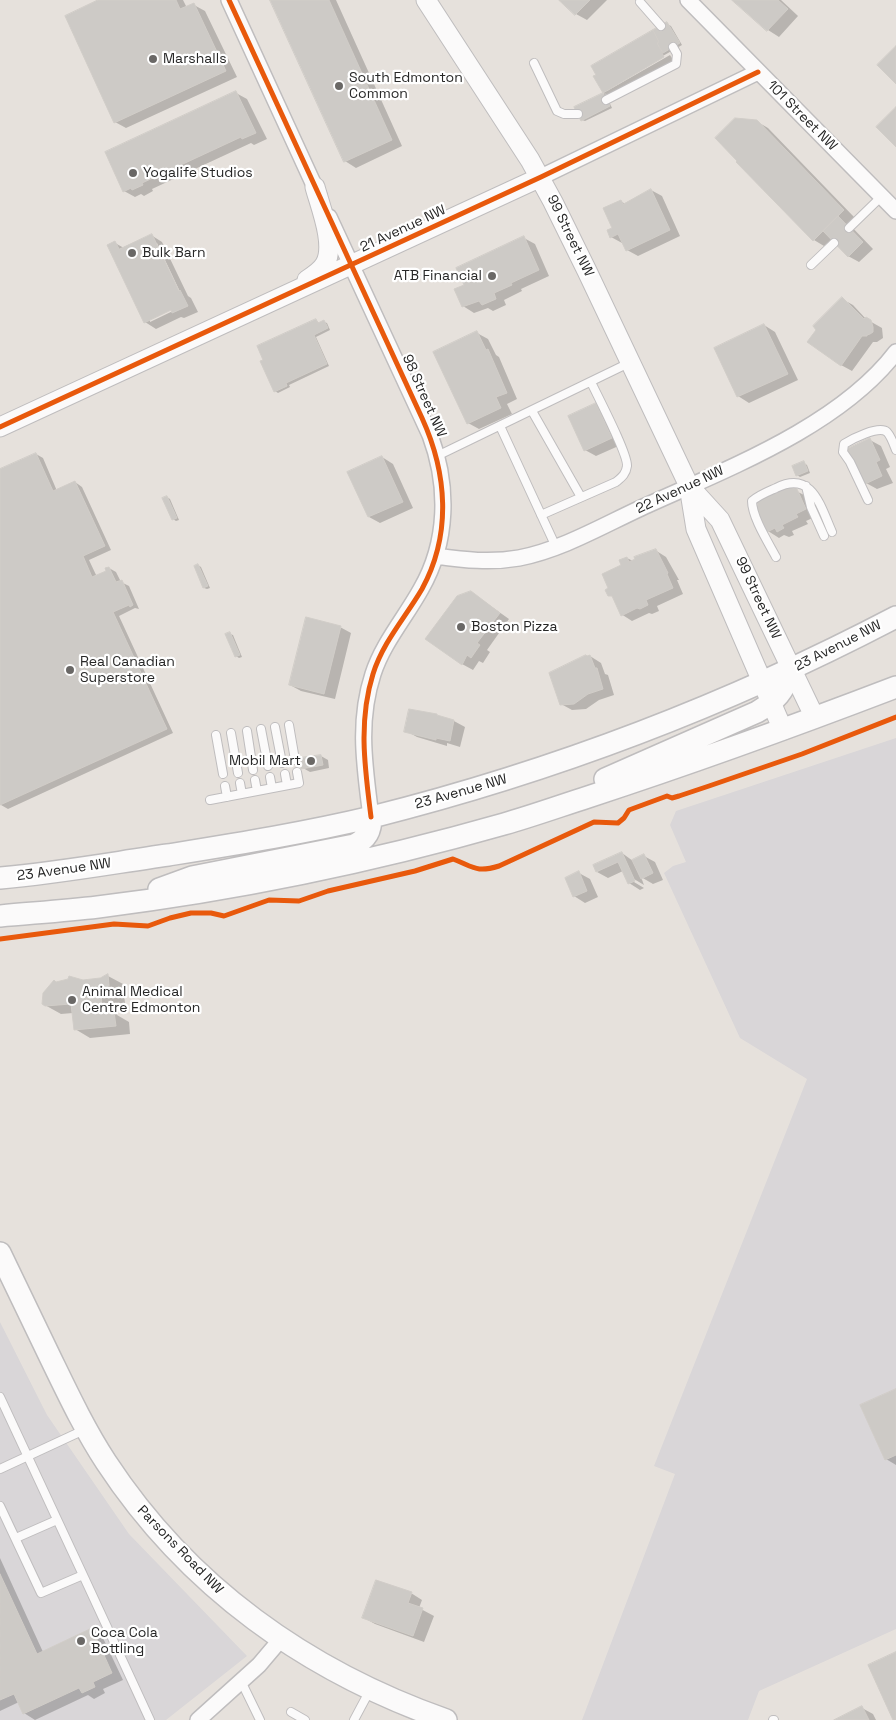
<!DOCTYPE html>
<style>
body{margin:0}
canvas{display:block;background:#e6e1dc}
</style>
<canvas width="896" height="1720"></canvas>
<script>
const c = document.querySelector('canvas').getContext('2d');
c.lineJoin = 'round';
function fillPath(path, color) { c.fillStyle = color; c.fill(path, 'evenodd'); }
function strokePath(path, color, width, dash) { c.strokeStyle = color; c.lineWidth = width; c.lineCap = dash ? 'butt' : 'round'; c.setLineDash(dash || []); c.stroke(path); }
function drawText(font, color, halo, rows, align = 'center') {
  c.font = font + ' "Space Grotesk",sans-serif'; c.lineWidth = 4.5; c.setLineDash([]); c.textBaseline = 'middle'; c.strokeStyle = halo; c.fillStyle = color; for (const [text, x, y, turn = 0] of rows) {
    c.save(); c.translate(x, y); c.rotate((+turn || 0) * Math.PI / 180); c.textAlign = isNaN(turn) ? turn : align; if (halo) c.strokeText(text, 0, 0); c.fillText(text, 0, 0); c.restore();
  }
}
const industrial = new Path2D(`
 M 896,738 L 896,1629 L 759,1691 L 748,1720 L 582,1720 L 675,1474 L 654,1466 L 807,1079 L 740,1038 L 664,873 L 673,866 L 686,862 L 670,825 L 676,811 Z
 M 0,1322 L 47,1415 L 129,1534 L 247,1656 L 166,1720 L 0,1720 Z`);
const shadow = new Path2D(`
 M 101,0 L 183,0 L 187,8 L 194,5 L 205,11 L 237,77 L 126,128 L 115,122 Z
 M 272,0 L 336,0 L 402,146 L 356,168 L 345,161 Z
 M 560,0 L 607,0 L 587,20 L 576,14 Z
 M 734,0 L 781,0 L 798,16 L 779,37 L 768,30 Z
 M 667,24 L 671,26 L 682,45 L 607,88 L 607,91 L 670,55 L 675,63 L 615,98 L 604,93 L 595,76 Z
 M 236,93 L 247,99 L 267,139 L 254,145 L 251,143 L 152,189 L 153,191 L 144,196 L 141,194 L 135,197 L 124,191 Z
 M 605,93 L 612,108 L 585,121 L 582,120 L 576,107 Z
 M 756,121 L 768,128 L 854,217 L 848,223 L 873,249 L 859,262 L 848,256 L 832,239 L 824,246 L 814,240 Z
 M 651,190 L 662,196 L 680,236 L 638,256 L 627,250 L 622,243 L 611,237 L 621,201 L 625,204 Z
 M 151,235 L 162,242 L 188,296 L 191,298 L 198,312 L 184,318 L 181,317 L 156,329 L 145,322 L 115,243 L 124,248 ZM 154,243 L 157,243 L 182,296 L 180,297 ZM 176,307 L 177,309 L 150,322 L 150,319 Z
 M 524,238 L 535,244 L 549,276 L 521,289 L 522,291 L 504,300 L 506,305 L 493,311 L 488,308 L 474,313 L 463,306 L 465,285 Z
 M 842,299 L 853,305 L 866,319 L 882,328 L 883,338 L 877,342 L 873,342 L 852,371 L 841,365 Z
 M 316,320 L 320,324 L 324,322 L 327,323 L 330,330 L 316,337 L 329,366 L 289,385 L 290,387 L 278,393 L 275,391 Z
 M 764,325 L 775,332 L 798,380 L 749,403 L 738,396 L 716,348 Z
 M 477,333 L 488,339 L 496,355 L 499,357 L 517,399 L 507,404 L 512,414 L 479,429 L 468,423 Z
 M 596,405 L 607,411 L 623,444 L 596,456 L 585,450 Z
 M 870,440 L 881,446 L 890,467 L 886,469 L 893,483 L 877,489 L 866,483 Z
 M 36,454 L 43,458 L 57,491 L 75,482 L 82,487 L 111,550 L 89,560 L 97,577 L 108,572 L 109,568 L 116,572 L 121,582 L 129,586 L 139,609 L 135,608 L 119,616 L 173,733 L 8,809 L 1,805 L 0,802 L 0,471 Z
 M 382,457 L 393,464 L 413,508 L 380,523 L 369,517 L 349,472 Z
 M 804,463 L 807,465 L 810,473 L 800,477 L 797,475 Z
 M 796,491 L 808,497 L 817,516 L 806,521 L 808,524 L 792,531 L 794,535 L 789,537 L 784,535 L 779,538 L 768,531 Z
 M 167,497 L 170,499 L 179,520 L 176,521 L 173,519 Z
 M 655,550 L 666,557 L 679,580 L 677,580 L 683,594 L 657,606 L 659,611 L 652,614 L 649,613 L 632,621 L 621,614 L 614,597 L 609,595 L 627,558 L 633,561 Z
 M 198,565 L 201,567 L 210,588 L 207,589 L 204,588 Z
 M 471,592 L 509,619 L 487,650 L 490,652 L 483,663 L 479,661 L 473,670 L 462,664 Z
 M 340,627 L 351,633 L 335,699 L 301,691 L 290,685 Z
 M 230,634 L 233,635 L 242,657 L 239,658 L 236,656 Z
 M 590,656 L 601,663 L 605,674 L 608,675 L 614,695 L 599,700 L 586,709 L 572,710 L 561,704 Z
 M 441,718 L 454,721 L 465,727 L 460,747 L 447,743 L 447,746 L 417,737 L 406,731 Z
 M 321,756 L 328,760 L 329,768 L 310,772 L 303,768 Z
 M 622,853 L 633,861 L 644,856 L 655,862 L 663,880 L 653,884 L 641,877 L 644,885 L 634,879 L 634,882 L 644,888 L 640,890 L 629,883 L 623,871 L 608,878 L 597,872 Z
 M 579,873 L 590,879 L 598,897 L 585,903 L 574,896 Z
 M 108,976 L 123,984 L 125,1003 L 116,1004 L 117,1015 L 129,1022 L 130,1034 L 90,1038 L 75,1029 L 73,1013 L 61,1014 L 43,1004 L 57,983 L 100,979 Z
 M 896,1390 L 896,1465 L 886,1459 Z
 M 0,1558 L 43,1652 L 92,1630 L 102,1636 L 123,1680 L 103,1689 L 105,1693 L 94,1699 L 88,1695 L 35,1720 L 24,1713 L 19,1702 L 0,1711 Z
 M 411,1593 L 422,1600 L 419,1608 L 434,1616 L 424,1642 L 375,1624 L 364,1618 Z
 M 862,1708 L 873,1714 L 876,1720 L 837,1720 Z`);
const building = new Path2D(`
 M 98,0 L 176,0 L 180,9 L 194,3 L 226,71 L 114,123 L 65,16 Z
 M 270,0 L 329,0 L 392,140 L 344,162 Z
 M 559,0 L 590,0 L 575,15 Z
 M 732,0 L 778,0 L 788,9 L 767,31 Z
 M 667,22 L 680,43 L 663,53 L 657,43 L 659,42 L 653,30 Z
 M 653,30 L 659,42 L 657,43 L 664,57 L 603,93 L 593,76 L 596,75 L 591,66 Z
 M 896,46 L 896,84 L 877,65 Z
 M 236,91 L 256,133 L 242,139 L 241,137 L 142,183 L 143,185 L 132,190 L 131,188 L 123,192 L 105,152 Z
 M 603,93 L 610,106 L 581,121 L 574,107 Z
 M 896,107 L 896,147 L 876,127 Z
 M 735,118 L 757,120 L 844,210 L 813,241 L 736,162 L 737,161 L 715,138 Z
 M 651,189 L 670,230 L 626,251 L 618,234 L 610,238 L 607,230 L 612,228 L 603,208 L 621,200 L 623,204 Z
 M 838,216 L 863,242 L 848,257 L 823,231 Z
 M 152,234 L 179,291 L 180,290 L 188,306 L 172,313 L 171,310 L 144,323 L 107,245 L 115,241 L 119,249 Z
 M 524,236 L 539,270 L 511,283 L 512,285 L 494,293 L 496,299 L 482,305 L 479,301 L 462,307 L 454,289 L 464,285 L 456,268 Z
 M 842,297 L 864,319 L 866,317 L 871,320 L 873,327 L 873,332 L 870,334 L 867,335 L 867,336 L 862,336 L 841,366 L 807,342 L 816,330 L 813,326 Z
 M 316,319 L 318,323 L 324,320 L 328,328 L 314,335 L 327,364 L 286,383 L 287,386 L 274,392 L 260,361 L 263,360 L 257,346 Z
 M 764,324 L 788,374 L 737,397 L 714,348 Z
 M 477,331 L 486,350 L 488,349 L 507,393 L 496,397 L 501,408 L 467,424 L 433,352 Z
 M 596,403 L 612,438 L 584,451 L 568,416 Z
 M 870,438 L 880,460 L 876,462 L 882,476 L 865,484 L 847,449 Z
 M 36,453 L 53,491 L 75,481 L 105,546 L 83,556 L 92,577 L 106,571 L 105,568 L 109,567 L 116,582 L 122,580 L 133,605 L 130,607 L 129,605 L 113,612 L 167,729 L 0,805 L 0,469 Z
 M 382,456 L 403,502 L 368,517 L 347,472 Z
 M 804,461 L 808,471 L 796,476 L 792,466 Z
 M 784,486 L 797,489 L 806,509 L 796,514 L 798,517 L 782,525 L 784,528 L 777,532 L 775,528 L 767,532 L 754,507 L 758,505 L 756,500 Z
 M 167,496 L 177,518 L 172,520 L 162,498 Z
 M 656,549 L 668,573 L 667,574 L 673,588 L 646,600 L 648,605 L 640,609 L 637,608 L 621,616 L 612,596 L 608,596 L 605,590 L 608,588 L 602,574 L 621,565 L 619,560 L 627,557 L 629,562 L 635,559 L 634,557 Z
 M 198,564 L 208,586 L 203,588 L 194,566 Z
 M 471,591 L 500,613 L 477,643 L 480,645 L 471,658 L 467,655 L 462,665 L 425,639 L 457,596 Z
 M 306,617 L 341,626 L 324,694 L 289,685 Z
 M 230,632 L 240,655 L 235,657 L 225,634 Z
 M 586,655 L 587,656 L 590,655 L 595,668 L 597,668 L 603,689 L 588,694 L 574,704 L 560,705 L 549,673 Z
 M 409,709 L 437,714 L 437,715 L 454,720 L 450,741 L 436,738 L 436,740 L 404,732 Z
 M 321,755 L 323,765 L 301,769 L 300,758 Z
 M 622,852 L 635,881 L 628,884 L 618,862 L 596,872 L 593,865 Z
 M 644,854 L 653,873 L 641,879 L 632,860 Z
 M 579,871 L 587,891 L 573,897 L 565,878 Z
 M 108,974 L 110,996 L 101,996 L 103,1013 L 114,1012 L 116,1026 L 74,1030 L 71,1004 L 45,1006 L 42,1004 L 43,993 L 54,980 L 56,982 L 68,979 L 69,976 L 83,980 L 100,978 Z
 M 896,1389 L 896,1455 L 885,1460 L 860,1405 Z
 M 0,1574 L 37,1654 L 92,1628 L 112,1673 L 93,1682 L 95,1687 L 82,1693 L 79,1688 L 23,1714 L 14,1694 L 0,1700 Z
 M 376,1580 L 412,1592 L 408,1603 L 423,1608 L 413,1636 L 362,1618 Z
 M 896,1652 L 896,1720 L 893,1720 L 868,1665 Z
 M 862,1706 L 869,1720 L 834,1720 Z`);
const service = new Path2D(`
 M 640,2 L 661,26
 M 534,63 L 557,111 L 564,114 L 578,114
 M 606,100 L 676,64 L 677,54 L 673,47
 M 849,228 L 882,196
 M 811,265 L 834,243
 M 532,411 L 581,497
 M 500,426 L 556,547
 M 437,456 L 631,362
 M 806,486 L 811,507 L 824,536
 M 868,500 L 850,462 L 843,452 L 844,444 C 852,439 879,425 887,432 C 891,436 894,445 896,450
 M 541,515 L 616,482 C 622,477 626,474 627,466 C 628,454 598,397 591,382
 M 776,557 C 768,542 752,517 752,501 C 759,495 767,492 776,488 C 812,470 820,505 832,532
 M 289,725 L 295,760
 M 275,727 L 282,763
 M 261,729 L 268,766
 M 247,731 L 253,770
 M 231,733 L 238,773
 M 216,735 L 223,774
 M 285,774 L 287,785
 M 270,777 L 272,788
 M 255,780 L 257,791
 M 240,783 L 242,794
 M 225,786 L 227,797
 M 210,800 L 299,783 L 297,772
 M 0,1397 L 83,1575 L 41,1593 L 0,1506
 M 0,1469 L 84,1430
 M 16,1538 L 57,1520
 M 83,1575 L 150,1720
 M 241,1681 L 260,1720
 M 291,1712 L 305,1720
 M 354,1720 L 370,1690
 M 773,1720 L 774,1720`);
const minor = new Path2D(`
 M 229,0 L 319,196
 M 688,0 L 896,211
 M 541,177 L 758,72
 M 329,217 L 430,435 C 449,486 448,542 421,589 C 405,618 383,643 373,674 C 357,723 365,768 371,817
 M 436,556 C 465,560 490,563 519,558 C 561,550 602,526 641,508 C 724,470 839,427 896,352
 M 198,1720 L 259,1665 L 281,1639`);
const tertiary = new Path2D(`
 M 426,0 L 530,160 L 553,202 L 587,271 L 689,486 L 696,529 L 783,730
 M 307,280 C 313,276 321,271 325,264 C 336,245 320,206 315,187
 M 0,427 L 541,177
 M 689,486 L 720,520 L 815,718`);
const secondary = new Path2D(`
 M 605,779 L 757,712 C 776,701 784,691 792,670
 M 0,878 C 57,873 112,863 168,855 C 236,844 305,833 372,817 C 555,771 730,704 896,617
 M 159,889 L 192,877 L 354,845 C 367,839 371,831 371,817
 M 0,916 C 32,913 65,911 98,907 C 235,890 371,862 504,824 C 532,816 560,806 588,797 C 692,763 794,726 896,687
 M 0,1253 C 17,1289 34,1324 51,1359 C 68,1394 85,1430 106,1462 C 188,1587 307,1671 446,1720`);
const cycleway = new Path2D(`
 M 229,0 L 422,418 C 447,473 452,534 422,589 C 405,618 383,642 373,674 C 358,722 365,769 371,817
 M 0,427 L 541,177 L 758,72
 M 0,939 L 114,924 L 148,926 L 170,918 L 191,913 L 211,913 L 224,916 L 269,900 L 299,901 L 328,891 L 415,871 L 453,859 C 474,867 476,873 499,866 L 594,822 L 618,823 L 624,818 L 629,810 L 667,796 L 672,798 L 679,796 L 709,786 L 802,754 L 896,717`);
const markers = [
 [153,59,5,"#6a6866"],
 [339,86,5,"#6a6866"],
 [133,173,5,"#6a6866"],
 [132,253,5,"#6a6866"],
 [492,276,5,"#6a6866"],
 [461,627,5,"#6a6866"],
 [70,670,5,"#6a6866"],
 [311,761,5,"#6a6866"],
 [72,1000,5,"#6a6866"],
 [81,1641,5,"#6a6866"]
];
const poiNames = [
 ["Marshalls",163,59],
 ["South Edmonton",349,78],
 ["Common",349,94],
 ["Yogalife Studios",143,173],
 ["Bulk Barn",142,253],
 ["ATB Financial",482,276,"right"],
 ["Boston Pizza",471,627],
 ["Real Canadian",80,662],
 ["Superstore",80,678],
 ["Mobil Mart",301,761,"right"],
 ["Animal Medical",82,992],
 ["Centre Edmonton",82,1008],
 ["Coca Cola",91,1633],
 ["Bottling",91,1649]
];
const streetNames = [
 ["101 Street NW",802,116,45],
 ["21 Avenue NW",403,229,-25],
 ["99 Street NW",570,236,64],
 ["98 Street NW",424,396,66],
 ["22 Avenue NW",680,490,-25],
 ["99 Street NW",758,598,65],
 ["23 Avenue NW",838,646,-27],
 ["23 Avenue NW",461,792,-16],
 ["23 Avenue NW",64,870,-8],
 ["Parsons Road NW",180,1550,46]
];
fillPath(industrial, '#d9d6d8');
fillPath(shadow, '#0003');
fillPath(building, '#cdcac6');
strokePath(building, '#d1cdc8', 1);
strokePath(service, '#bfbdbe', 10);
strokePath(minor, '#bfbdbe', 18);
strokePath(tertiary, '#bfbdbe', 21);
strokePath(secondary, '#bfbdbe', 24);
strokePath(service, '#fbfafa', 8);
strokePath(minor, '#fbfafa', 15);
strokePath(tertiary, '#fbfafa', 19);
strokePath(secondary, '#fbfafa', 21);
strokePath(cycleway, '#e8590c', 5);
for (const [x, y, r, color] of markers) { const dot = new Path2D(); dot.arc(x, y, r, 0, 2 * Math.PI); c.fillStyle = color; c.fill(dot); strokePath(dot, '#fff', 2); }
drawText('14px', '#272727', '#fff', poiNames, 'left');
drawText('14px', '#272727', '#fff', streetNames);
</script>
